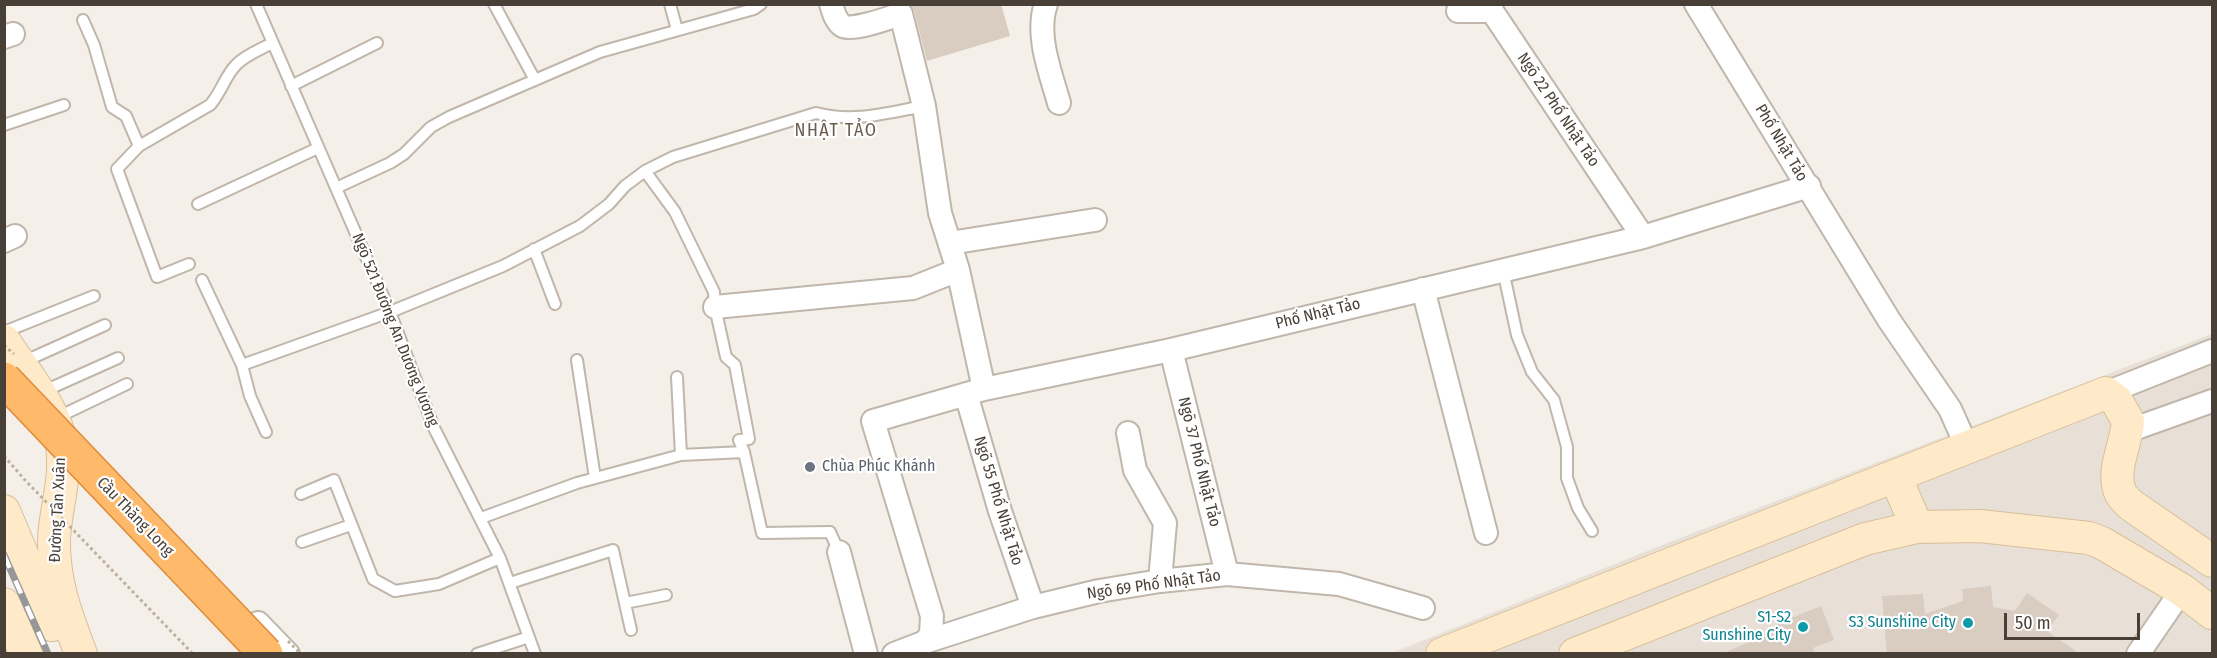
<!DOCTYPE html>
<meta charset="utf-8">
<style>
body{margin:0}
#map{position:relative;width:2217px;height:658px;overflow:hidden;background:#f4efe9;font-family:"Fira Sans Condensed",sans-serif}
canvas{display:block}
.frame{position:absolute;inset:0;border:6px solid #483f37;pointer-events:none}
.scale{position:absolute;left:2004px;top:613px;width:136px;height:27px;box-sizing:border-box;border:3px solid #483f37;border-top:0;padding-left:8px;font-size:18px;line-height:21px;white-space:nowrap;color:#483f37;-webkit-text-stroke:4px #fff;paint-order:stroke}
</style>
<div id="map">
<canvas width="2217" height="658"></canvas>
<div class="frame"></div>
<div class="scale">50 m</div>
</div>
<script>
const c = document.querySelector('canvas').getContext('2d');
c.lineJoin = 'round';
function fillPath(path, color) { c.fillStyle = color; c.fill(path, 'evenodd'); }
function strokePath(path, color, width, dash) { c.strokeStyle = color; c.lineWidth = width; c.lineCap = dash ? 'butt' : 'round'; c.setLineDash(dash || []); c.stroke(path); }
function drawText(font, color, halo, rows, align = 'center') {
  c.font = font + ' "Fira Sans Condensed",sans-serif'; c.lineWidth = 4.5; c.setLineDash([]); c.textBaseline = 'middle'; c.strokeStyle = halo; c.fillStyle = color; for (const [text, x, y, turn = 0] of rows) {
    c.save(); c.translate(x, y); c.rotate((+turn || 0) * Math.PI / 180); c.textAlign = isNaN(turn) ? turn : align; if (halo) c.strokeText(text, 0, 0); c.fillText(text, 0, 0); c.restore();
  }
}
const residential = new Path2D(`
 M 2212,334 L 2212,653 L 1389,654 L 1675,540 Z`);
const building = new Path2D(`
 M 910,4 L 1001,4 L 1010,36 L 927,61 L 914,11 Z
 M 1991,586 L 1993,607 L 2015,611 L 2027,593 L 2059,615 L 2047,631 L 2080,654 L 1887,654 L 1882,596 L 1923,594 L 1925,614 L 1963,601 L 1962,589 Z
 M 1821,606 L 1834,640 L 1813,648 L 1815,654 L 1721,654 L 1778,630 L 1776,624 Z`);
const lane = new Path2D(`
 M 256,4 L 390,312 L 434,428 L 500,558 L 535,654
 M 494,4 L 535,80
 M 670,4 L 677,30
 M 83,20 L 94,45 L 112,107 L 126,116 L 139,146
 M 291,86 L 377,43
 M 4,125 L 64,105
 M 645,171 L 675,212 L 714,292 L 715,307 L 726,357 L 735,365 L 749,439 L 739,440 L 744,452 L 762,533 L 830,532 L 839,552
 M 336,188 L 390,163 L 404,154 L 431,127 L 449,117 L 600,52 L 754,9 L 761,4
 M 198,204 L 318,148
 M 534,249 L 555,304
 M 189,264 L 157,277 L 117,169 L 139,146 L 210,105 C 221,93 225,76 236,65 C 245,55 260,50 272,43
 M 1503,270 L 1517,335 L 1532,372 L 1554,400 L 1567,447 L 1567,478 L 1578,508 L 1592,531
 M 202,280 L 242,365 L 250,396 L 266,432
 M 4,332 L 94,296
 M 577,360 L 595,478
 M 23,362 L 105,325
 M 242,365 L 390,312 L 503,266 L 580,226 L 609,204 L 625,186 L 645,171 L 673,157 L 816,113 C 854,123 886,113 924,106
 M 677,377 L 681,455
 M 42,392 L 118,358
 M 56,418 L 127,384
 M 301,494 L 334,480 L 373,579 L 395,591 L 439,584 L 500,558
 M 481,518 L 577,483 L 681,455 L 744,452
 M 302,542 L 351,525
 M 510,583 L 613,550 L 631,630
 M 625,603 L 666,595
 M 477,654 L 529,637`);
const street = new Path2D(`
 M 831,4 C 833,11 836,22 843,26 C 853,31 889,18 901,14 L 924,106 L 940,213 L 958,270 L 984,389
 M 1046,4 C 1035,35 1051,74 1059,103
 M 1696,4 L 1889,320 L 1950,409 L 1967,447
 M 1458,11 L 1492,11 L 1643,237
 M 4,37 L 13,34
 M 4,241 L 15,236
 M 950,243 L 1095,220
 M 1423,289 L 1486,533
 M 715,307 L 913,288 L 958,270
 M 1171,350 L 1227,574
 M 2106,393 L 2212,351
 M 966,394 L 1000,511 L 1033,607
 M 2128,431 L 2212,401
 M 1128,433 L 1135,470 L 1165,523 L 1160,581
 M 839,552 L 866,654
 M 258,623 L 288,654
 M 925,642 L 931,634 L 932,616 L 873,421 L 984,389 L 1171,350 L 1643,237 L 1809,186
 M 894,654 L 925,642 L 1033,607 L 1099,591 L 1160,581 L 1227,574 L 1339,584 L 1423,608
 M 2138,654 L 2182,590`);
const secondary = new Path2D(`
 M 4,341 C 24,371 50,402 60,437 C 69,471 56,504 54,538 C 53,581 66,614 81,654
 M 1895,476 L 1917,527
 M 4,511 L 52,625
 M 4,604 L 26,654
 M 1442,654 L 2106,393 L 2116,400 L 2128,421 C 2127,443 2110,472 2121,494 C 2123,498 2128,502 2131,505 L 2212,561
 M 1575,654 L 1865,539 L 1917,527 L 1980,526 L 2089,538 L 2102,543 L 2182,590 L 2212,613`);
const rail = new Path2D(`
 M 4,555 L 48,654`);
const pathBridge = new Path2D(`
 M 4,345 L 14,354
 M 4,456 L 24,479 L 193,654
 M 288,641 L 301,654`);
const highwayBridge = new Path2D(`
 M 4,379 L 266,654`);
const markers = [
 [810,467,6,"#6b7280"],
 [1968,623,6,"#0f9aa8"],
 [1803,627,6,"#0f9aa8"]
];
const streetNames = [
 ["Ngõ 22 Phố Nhật Tảo",1558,110,56],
 ["Phố Nhật Tảo",1781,143,59],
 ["Phố Nhật Tảo",1318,314,-14],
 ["Ngõ 521 Đường An Dương Vương",395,330,68],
 ["Ngõ 37 Phố Nhật Tảo",1199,462,76],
 ["Ngõ 55 Phố Nhật Tảo",998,501,73],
 ["Đường Tân Xuân",58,510,-87],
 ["Cầu Thăng Long",135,517,46],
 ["Ngõ 69 Phố Nhật Tảo",1154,585,-8]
];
const worshipNames = [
 ["Chùa Phúc Khánh",822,467]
];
const cultureNames = [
 ["S1-S2",1791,618],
 ["Sunshine City",1791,636],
 ["S3 Sunshine City",1956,623]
];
const neighbourhoodNames = [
 ["NHẬT TẢO",836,131]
];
fillPath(residential, '#e8e0d7');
fillPath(building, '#d9ccc1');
strokePath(lane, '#c0b6ab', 14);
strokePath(street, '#c0b6ab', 26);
strokePath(secondary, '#d7bf9b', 34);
strokePath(lane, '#fff', 10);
strokePath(street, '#fff', 22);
strokePath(secondary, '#feeac8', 32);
strokePath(rail, '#979797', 7);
strokePath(rail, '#fff', 4.5, [14]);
strokePath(highwayBridge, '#de8c39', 36, []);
strokePath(pathBridge, '#c2b09c', 3, [3, 3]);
strokePath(highwayBridge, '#feba6a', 33);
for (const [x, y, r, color] of markers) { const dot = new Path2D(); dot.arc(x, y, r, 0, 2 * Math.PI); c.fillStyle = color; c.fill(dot); strokePath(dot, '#fff', 2); }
drawText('16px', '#483f37', '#fff', streetNames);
drawText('16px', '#5b616d', '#fff', worshipNames, 'left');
drawText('16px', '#0d838f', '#fff', cultureNames, 'right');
c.letterSpacing = '1.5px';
drawText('18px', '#6b5c4e', '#fff', neighbourhoodNames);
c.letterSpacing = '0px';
</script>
